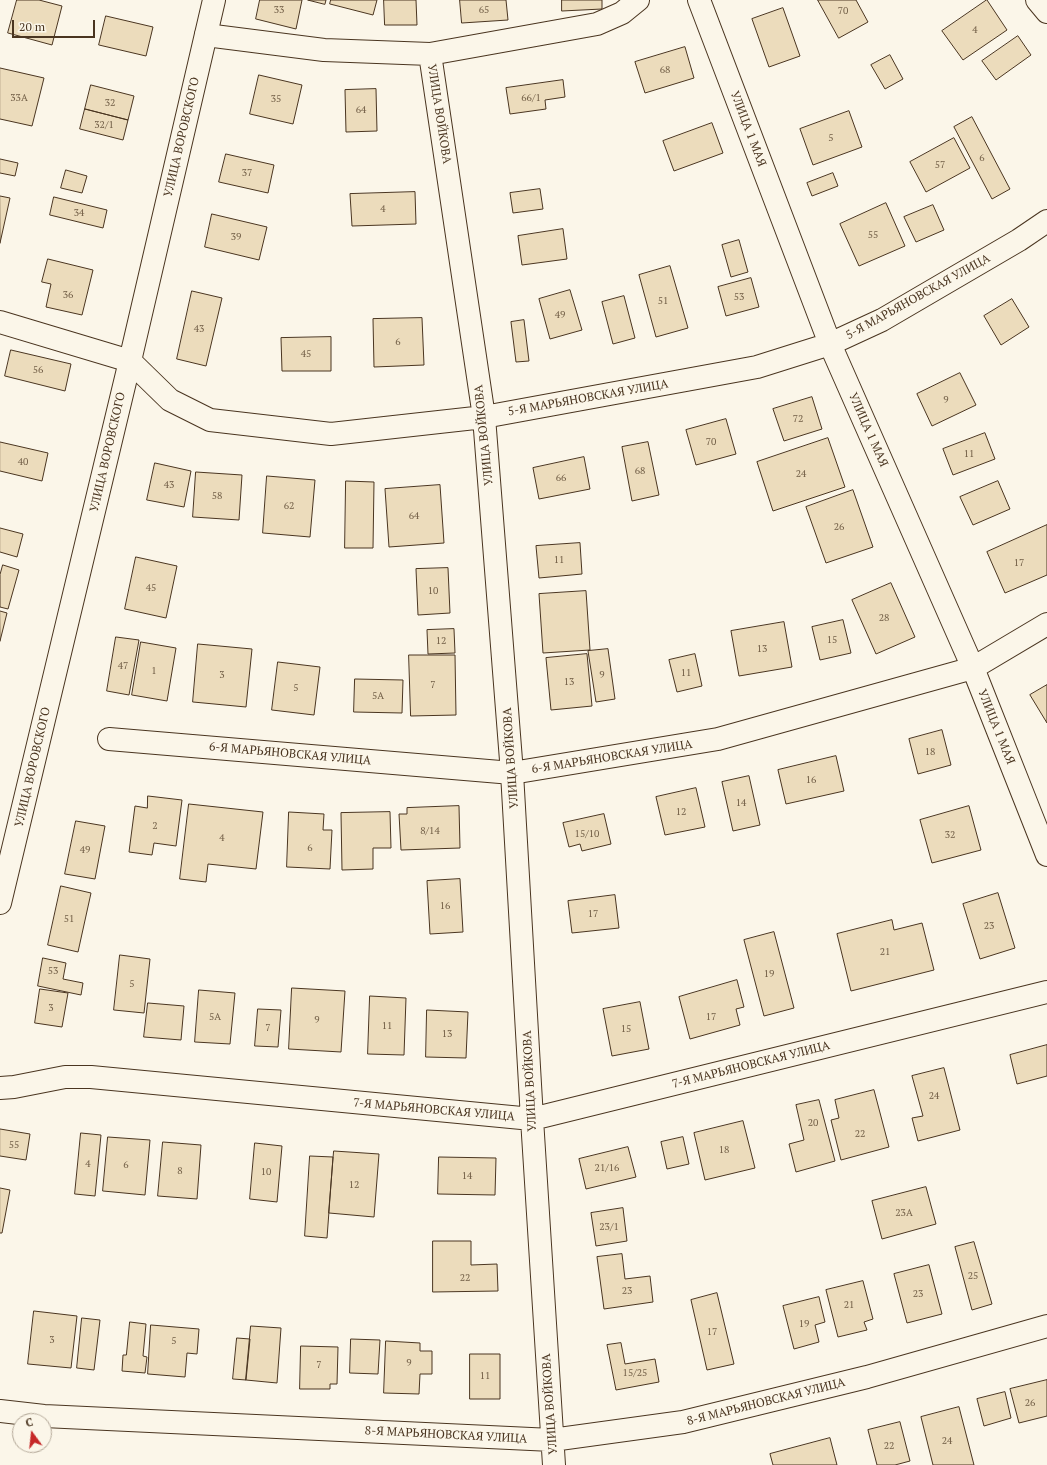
<!DOCTYPE html>
<meta charset="utf-8">
<style>
body{margin:0}
#map{position:relative;width:1047px;height:1465px;overflow:hidden;background:#fbf6e9;font-family:"PT Serif",serif}
canvas{display:block}
.north{position:absolute;left:12px;top:1413px;width:40px;height:40px;box-sizing:border-box;background:#fbf6e9;border:1px solid #b4a999;border-radius:50%;rotate:345deg;font-size:11px;font-weight:700;line-height:16px;text-align:center;color:#4a3520}
.north::after{content:'';display:block;margin:auto;width:14px;height:18px;background:#c62828;clip-path:polygon(50% 0,100% 100%,50% 72%,0 100%)}
.scale{position:absolute;left:12px;top:20px;width:83px;height:18px;box-sizing:border-box;border:2px solid #4a3520;border-top:0;padding-left:5px;font-size:12px;line-height:14px;white-space:nowrap;color:#4a3520;-webkit-text-stroke:3px #fbf6e9;paint-order:stroke}
</style>
<div id="map">
<canvas width="1047" height="1465"></canvas>
<div class="north">С</div>
<div class="scale">20 m</div>
</div>
<script>
const c = document.querySelector('canvas').getContext('2d');
c.lineJoin = 'round';
function fillPath(path, color) { c.fillStyle = color; c.fill(path, 'evenodd'); }
function strokePath(path, color, width, dash) { c.strokeStyle = color; c.lineWidth = width; c.lineCap = dash ? 'butt' : 'round'; c.setLineDash(dash || []); c.stroke(path); }
function drawText(font, color, halo, rows, align = 'center') {
  c.font = font + ' "PT Serif",serif'; c.lineWidth = 3; c.setLineDash([]); c.textBaseline = 'middle'; c.strokeStyle = halo; c.fillStyle = color; for (const [text, x, y, turn = 0] of rows) {
    c.save(); c.translate(x, y); c.rotate((+turn || 0) * Math.PI / 180); c.textAlign = isNaN(turn) ? turn : align; if (halo) c.strokeText(text, 0, 0); c.fillText(text, 0, 0); c.restore();
  }
}
const building = new Path2D(`
 M 17,0 L 39,0 L 62,6 L 52,45 L 8,33 Z
 M 260,0 L 302,0 L 296,29 L 256,19 Z
 M 308,0 L 326,0 L 325,4 Z
 M 331,0 L 377,0 L 373,15 L 330,4 Z
 M 384,0 L 416,0 L 417,25 L 385,25 Z
 M 460,0 L 506,0 L 508,20 L 462,23 Z
 M 562,0 L 602,0 L 602,9 L 562,11 Z
 M 818,0 L 856,0 L 868,22 L 839,38 Z
 M 987,0 L 1007,30 L 963,60 L 942,31 Z
 M 783,8 L 800,56 L 769,67 L 752,19 Z
 M 106,16 L 153,27 L 146,56 L 99,45 Z
 M 1018,36 L 1031,55 L 996,80 L 982,61 Z
 M 685,47 L 694,78 L 645,93 L 635,62 Z
 M 890,55 L 903,79 L 885,89 L 871,65 Z
 M 0,68 L 44,78 L 32,126 L 0,119 Z
 M 259,75 L 302,85 L 293,124 L 250,114 Z
 M 563,80 L 565,97 L 545,100 L 546,109 L 510,114 L 506,88 Z
 M 91,85 L 134,96 L 128,120 L 85,109 Z
 M 376,89 L 377,131 L 346,132 L 345,90 Z
 M 85,109 L 128,120 L 123,140 L 80,129 Z
 M 849,111 L 862,147 L 813,165 L 800,129 Z
 M 972,117 L 1010,189 L 992,199 L 954,127 Z
 M 712,123 L 723,153 L 674,171 L 663,141 Z
 M 954,138 L 970,168 L 926,192 L 910,162 Z
 M 226,154 L 274,165 L 268,193 L 219,182 Z
 M 0,159 L 18,163 L 15,176 L 0,173 Z
 M 66,170 L 87,176 L 82,193 L 61,188 Z
 M 833,173 L 838,186 L 812,196 L 807,183 Z
 M 540,189 L 543,209 L 513,213 L 510,193 Z
 M 415,192 L 416,224 L 352,226 L 350,194 Z
 M 0,196 L 10,198 L 0,243 Z
 M 54,197 L 107,210 L 103,228 L 50,215 Z
 M 886,203 L 905,246 L 859,266 L 840,224 Z
 M 933,205 L 944,230 L 916,242 L 904,217 Z
 M 212,214 L 267,227 L 259,260 L 205,247 Z
 M 563,229 L 567,259 L 522,265 L 518,236 Z
 M 739,240 L 748,272 L 731,277 L 722,245 Z
 M 48,259 L 93,270 L 82,315 L 46,307 L 51,284 L 42,282 Z
 M 670,266 L 688,328 L 656,337 L 639,275 Z
 M 751,278 L 759,307 L 726,316 L 718,287 Z
 M 570,290 L 582,330 L 550,339 L 539,299 Z
 M 192,291 L 222,298 L 206,366 L 177,359 Z
 M 624,296 L 635,338 L 613,344 L 602,302 Z
 M 1012,299 L 1029,327 L 1001,345 L 984,316 Z
 M 422,318 L 424,365 L 374,367 L 373,319 Z
 M 524,320 L 529,361 L 516,362 L 511,322 Z
 M 331,337 L 331,371 L 282,371 L 281,338 Z
 M 11,350 L 71,364 L 65,391 L 5,376 Z
 M 960,373 L 976,405 L 932,426 L 917,394 Z
 M 812,397 L 822,429 L 784,441 L 773,409 Z
 M 726,419 L 736,454 L 696,465 L 686,430 Z
 M 985,433 L 995,459 L 953,475 L 943,449 Z
 M 828,438 L 845,487 L 773,511 L 757,462 Z
 M 0,442 L 48,453 L 42,481 L 0,471 Z
 M 648,442 L 659,495 L 632,501 L 622,447 Z
 M 584,457 L 590,489 L 539,499 L 533,468 Z
 M 155,463 L 191,471 L 184,507 L 147,500 Z
 M 196,472 L 242,475 L 239,520 L 193,517 Z
 M 267,476 L 315,480 L 310,537 L 263,533 Z
 M 346,481 L 374,482 L 373,548 L 345,548 Z
 M 998,481 L 1010,509 L 973,525 L 960,497 Z
 M 440,485 L 444,543 L 389,547 L 385,489 Z
 M 853,490 L 873,547 L 826,563 L 806,507 Z
 M 1047,525 L 1047,575 L 1005,593 L 987,552 Z
 M 0,528 L 23,534 L 17,557 L 0,552 Z
 M 580,543 L 582,574 L 539,578 L 536,546 Z
 M 136,557 L 177,566 L 166,618 L 125,609 Z
 M 3,565 L 19,570 L 8,609 L 0,607 L 0,575 Z
 M 448,568 L 450,613 L 418,615 L 416,569 Z
 M 891,583 L 915,637 L 876,654 L 852,600 Z
 M 586,591 L 590,650 L 543,653 L 539,594 Z
 M 0,611 L 7,613 L 0,641 Z
 M 843,620 L 851,653 L 820,660 L 812,627 Z
 M 784,622 L 792,667 L 739,676 L 731,631 Z
 M 454,629 L 455,653 L 428,654 L 427,630 Z
 M 116,637 L 139,640 L 129,695 L 107,691 Z
 M 141,642 L 176,648 L 167,701 L 132,695 Z
 M 198,644 L 252,649 L 246,707 L 193,702 Z
 M 608,649 L 615,699 L 596,702 L 588,651 Z
 M 587,654 L 592,706 L 551,710 L 546,658 Z
 M 695,654 L 702,686 L 677,692 L 669,660 Z
 M 409,655 L 455,655 L 456,715 L 411,716 Z
 M 278,662 L 320,667 L 314,715 L 272,710 Z
 M 355,679 L 403,680 L 402,713 L 354,712 Z
 M 1047,685 L 1047,723 L 1030,695 Z
 M 942,730 L 951,765 L 918,774 L 909,739 Z
 M 836,756 L 844,791 L 786,804 L 778,770 Z
 M 749,776 L 760,825 L 733,831 L 722,782 Z
 M 696,788 L 705,827 L 665,835 L 656,797 Z
 M 148,796 L 182,800 L 176,846 L 154,843 L 152,855 L 129,852 L 135,806 L 147,808 Z
 M 189,804 L 263,812 L 256,869 L 208,864 L 206,882 L 180,879 Z
 M 459,806 L 460,848 L 401,850 L 399,814 L 407,814 L 407,808 Z
 M 969,806 L 981,850 L 932,863 L 920,820 Z
 M 289,812 L 324,814 L 323,830 L 332,830 L 330,869 L 287,867 Z
 M 390,812 L 391,848 L 373,848 L 373,869 L 342,870 L 341,813 Z
 M 604,814 L 611,844 L 582,851 L 580,844 L 569,847 L 563,823 Z
 M 76,821 L 105,826 L 95,879 L 65,874 Z
 M 460,879 L 463,932 L 430,934 L 427,881 Z
 M 61,886 L 91,893 L 78,952 L 48,945 Z
 M 998,893 L 1015,948 L 980,959 L 963,904 Z
 M 615,895 L 619,928 L 572,933 L 568,901 Z
 M 892,920 L 894,930 L 922,923 L 934,970 L 851,991 L 837,934 Z
 M 774,932 L 794,1008 L 764,1016 L 744,940 Z
 M 120,955 L 150,959 L 144,1013 L 114,1010 Z
 M 43,958 L 66,963 L 63,979 L 83,983 L 81,995 L 38,986 Z
 M 737,980 L 744,1007 L 736,1009 L 740,1025 L 690,1039 L 679,997 Z
 M 292,988 L 345,991 L 341,1052 L 289,1049 Z
 M 40,989 L 68,993 L 62,1027 L 35,1023 Z
 M 199,990 L 235,993 L 230,1044 L 195,1042 Z
 M 370,996 L 406,998 L 404,1055 L 368,1054 Z
 M 640,1002 L 649,1049 L 612,1056 L 603,1009 Z
 M 148,1003 L 184,1006 L 181,1040 L 144,1037 Z
 M 258,1009 L 281,1010 L 278,1047 L 255,1046 Z
 M 427,1010 L 468,1012 L 466,1058 L 426,1057 Z
 M 1047,1045 L 1047,1076 L 1017,1084 L 1010,1055 Z
 M 944,1068 L 960,1130 L 918,1141 L 912,1118 L 923,1116 L 912,1076 Z
 M 874,1090 L 889,1147 L 841,1160 L 831,1120 L 839,1118 L 835,1100 Z
 M 819,1100 L 835,1161 L 796,1172 L 789,1144 L 804,1140 L 796,1105 Z
 M 743,1121 L 755,1168 L 705,1180 L 694,1133 Z
 M 0,1129 L 30,1134 L 26,1160 L 0,1156 Z
 M 81,1133 L 101,1135 L 95,1196 L 75,1194 Z
 M 108,1137 L 150,1140 L 145,1195 L 103,1191 Z
 M 683,1137 L 689,1164 L 667,1169 L 661,1142 Z
 M 163,1142 L 201,1145 L 197,1199 L 158,1196 Z
 M 255,1143 L 282,1146 L 277,1202 L 250,1199 Z
 M 628,1147 L 636,1177 L 586,1189 L 579,1159 Z
 M 334,1151 L 379,1154 L 374,1217 L 329,1213 Z
 M 310,1156 L 333,1157 L 327,1238 L 305,1236 Z
 M 439,1157 L 496,1158 L 495,1195 L 438,1194 Z
 M 926,1187 L 936,1224 L 882,1239 L 872,1201 Z
 M 0,1188 L 10,1190 L 2,1233 L 0,1233 Z
 M 623,1208 L 627,1241 L 596,1246 L 591,1213 Z
 M 433,1241 L 471,1241 L 471,1265 L 497,1264 L 498,1291 L 433,1292 Z
 M 974,1242 L 992,1304 L 972,1310 L 955,1247 Z
 M 622,1254 L 625,1279 L 650,1276 L 653,1302 L 604,1309 L 597,1257 Z
 M 929,1265 L 942,1314 L 907,1323 L 894,1274 Z
 M 863,1281 L 873,1319 L 864,1322 L 867,1330 L 838,1337 L 826,1290 Z
 M 717,1293 L 734,1364 L 707,1370 L 691,1300 Z
 M 819,1297 L 825,1322 L 815,1325 L 819,1342 L 794,1349 L 783,1306 Z
 M 34,1311 L 77,1316 L 71,1368 L 28,1364 Z
 M 82,1318 L 100,1320 L 94,1370 L 77,1368 Z
 M 130,1322 L 146,1324 L 143,1356 L 147,1357 L 145,1373 L 122,1371 L 123,1355 L 126,1355 Z
 M 151,1325 L 199,1329 L 197,1354 L 187,1353 L 185,1377 L 148,1374 Z
 M 251,1326 L 281,1328 L 277,1383 L 246,1380 Z
 M 237,1338 L 250,1339 L 246,1380 L 233,1379 Z
 M 351,1339 L 380,1340 L 378,1374 L 350,1373 Z
 M 386,1341 L 420,1343 L 420,1351 L 432,1351 L 432,1374 L 420,1374 L 419,1394 L 384,1393 Z
 M 621,1343 L 625,1364 L 655,1359 L 659,1382 L 616,1390 L 607,1345 Z
 M 301,1346 L 338,1347 L 337,1384 L 330,1384 L 330,1389 L 300,1389 Z
 M 470,1354 L 500,1354 L 500,1399 L 470,1399 Z
 M 1047,1380 L 1047,1416 L 1019,1423 L 1010,1389 Z
 M 1005,1392 L 1011,1418 L 984,1426 L 977,1399 Z
 M 959,1407 L 974,1465 L 933,1465 L 921,1417 Z
 M 900,1422 L 910,1461 L 895,1465 L 877,1465 L 868,1430 Z
 M 830,1438 L 837,1465 L 773,1465 L 770,1454 Z`);
const minor = new Path2D(`
 M 699,0 L 830,344 L 973,668 L 1047,855
 M 1037,0 L 1047,12
 M 206,35 L 324,50 L 430,54 L 597,24 L 622,13 L 638,0
 M 430,54 L 484,417 L 512,773 L 532,1119 L 554,1465
 M 0,322 L 130,361 L 170,400 L 210,420 L 331,434 L 484,417 L 757,367 L 830,344 L 882,320 L 1019,240 L 1047,221
 M 109,739 L 512,773 L 718,739 L 973,668 L 1047,624
 M 0,1088 L 14,1087 L 65,1077 L 91,1077 L 532,1119 L 1047,992
 M 0,1411 L 44,1416 L 552,1440 L 683,1422 L 867,1377 L 1047,1326`);
const primary = new Path2D(`
 M 0,903 L 130,361 L 214,0`);
const numberNames = [
 ["33",279,10],
 ["65",484,10],
 ["70",843,11],
 ["4",975,30],
 ["68",665,70],
 ["33А",19,98],
 ["66/1",531,98],
 ["35",276,99],
 ["32",110,103],
 ["64",361,110],
 ["32/1",104,125],
 ["5",831,138],
 ["6",982,158],
 ["57",940,165],
 ["37",247,173],
 ["4",383,209],
 ["34",79,213],
 ["55",873,235],
 ["39",236,237],
 ["36",68,295],
 ["53",739,297],
 ["51",663,301],
 ["49",560,315],
 ["43",199,329],
 ["6",398,342],
 ["45",306,354],
 ["56",38,370],
 ["9",946,400],
 ["72",798,419],
 ["70",711,442],
 ["11",969,454],
 ["40",23,462],
 ["68",640,471],
 ["24",801,474],
 ["66",561,478],
 ["43",169,485],
 ["58",217,496],
 ["62",289,506],
 ["64",414,516],
 ["26",839,527],
 ["11",559,560],
 ["17",1019,563],
 ["45",151,588],
 ["10",433,591],
 ["28",884,618],
 ["15",832,640],
 ["12",441,641],
 ["13",762,649],
 ["47",123,666],
 ["1",154,671],
 ["11",686,673],
 ["3",222,675],
 ["9",602,675],
 ["13",569,682],
 ["7",433,685],
 ["5",296,688],
 ["5А",378,696],
 ["18",930,752],
 ["16",811,780],
 ["14",741,803],
 ["12",681,812],
 ["2",155,826],
 ["8/14",430,831],
 ["15/10",587,834],
 ["32",950,835],
 ["4",222,838],
 ["6",310,848],
 ["49",85,850],
 ["16",445,906],
 ["17",593,914],
 ["51",69,919],
 ["23",989,926],
 ["21",885,952],
 ["53",53,971],
 ["19",769,974],
 ["5",132,984],
 ["3",51,1008],
 ["5А",215,1017],
 ["17",711,1017],
 ["9",317,1020],
 ["11",387,1026],
 ["7",268,1028],
 ["15",626,1029],
 ["13",447,1034],
 ["24",934,1096],
 ["20",813,1123],
 ["22",860,1134],
 ["55",14,1145],
 ["18",724,1150],
 ["4",88,1164],
 ["6",126,1165],
 ["21/16",607,1168],
 ["8",180,1171],
 ["10",266,1172],
 ["14",467,1176],
 ["12",354,1185],
 ["23А",904,1213],
 ["23/1",609,1227],
 ["25",973,1276],
 ["22",465,1278],
 ["23",627,1291],
 ["23",918,1294],
 ["21",849,1305],
 ["19",804,1324],
 ["17",712,1332],
 ["3",52,1340],
 ["5",174,1341],
 ["9",409,1363],
 ["7",319,1365],
 ["15/25",635,1373],
 ["11",485,1376],
 ["26",1030,1403],
 ["24",947,1441],
 ["22",889,1446]
];
const streetNames = [
 ["УЛИЦА ВОЙКОВА",439,114,81],
 ["УЛИЦА 1 МАЯ",748,129,69],
 ["УЛИЦА ВОРОВСКОГО",182,137,-77],
 ["5-Я МАРЬЯНОВСКАЯ УЛИЦА",918,297,-29],
 ["5-Я МАРЬЯНОВСКАЯ УЛИЦА",588,398,-10],
 ["УЛИЦА 1 МАЯ",868,430,66],
 ["УЛИЦА ВОЙКОВА",484,435,-96],
 ["УЛИЦА ВОРОВСКОГО",108,452,-77],
 ["УЛИЦА 1 МАЯ",996,727,68],
 ["6-Я МАРЬЯНОВСКАЯ УЛИЦА",290,754,5],
 ["6-Я МАРЬЯНОВСКАЯ УЛИЦА",612,757,-9],
 ["УЛИЦА ВОЙКОВА",511,758,-94],
 ["УЛИЦА ВОРОВСКОГО",33,767,-77],
 ["7-Я МАРЬЯНОВСКАЯ УЛИЦА",751,1065,-14],
 ["УЛИЦА ВОЙКОВА",530,1081,-93],
 ["7-Я МАРЬЯНОВСКАЯ УЛИЦА",434,1110,5],
 ["8-Я МАРЬЯНОВСКАЯ УЛИЦА",766,1402,-14],
 ["УЛИЦА ВОЙКОВА",550,1404,-94],
 ["8-Я МАРЬЯНОВСКАЯ УЛИЦА",446,1435,3]
];
fillPath(building, '#ecdcbc');
strokePath(building, '#4a3520', 1);
strokePath(minor, '#4a3520', 24);
strokePath(primary, '#4a3520', 24);
strokePath(minor, '#fbf6e9', 22);
strokePath(primary, '#fbf6e9', 22);
drawText('10px', '#725f47', null, numberNames);
drawText('12px', '#4a3520', '#fbf6e9', streetNames);
</script>
